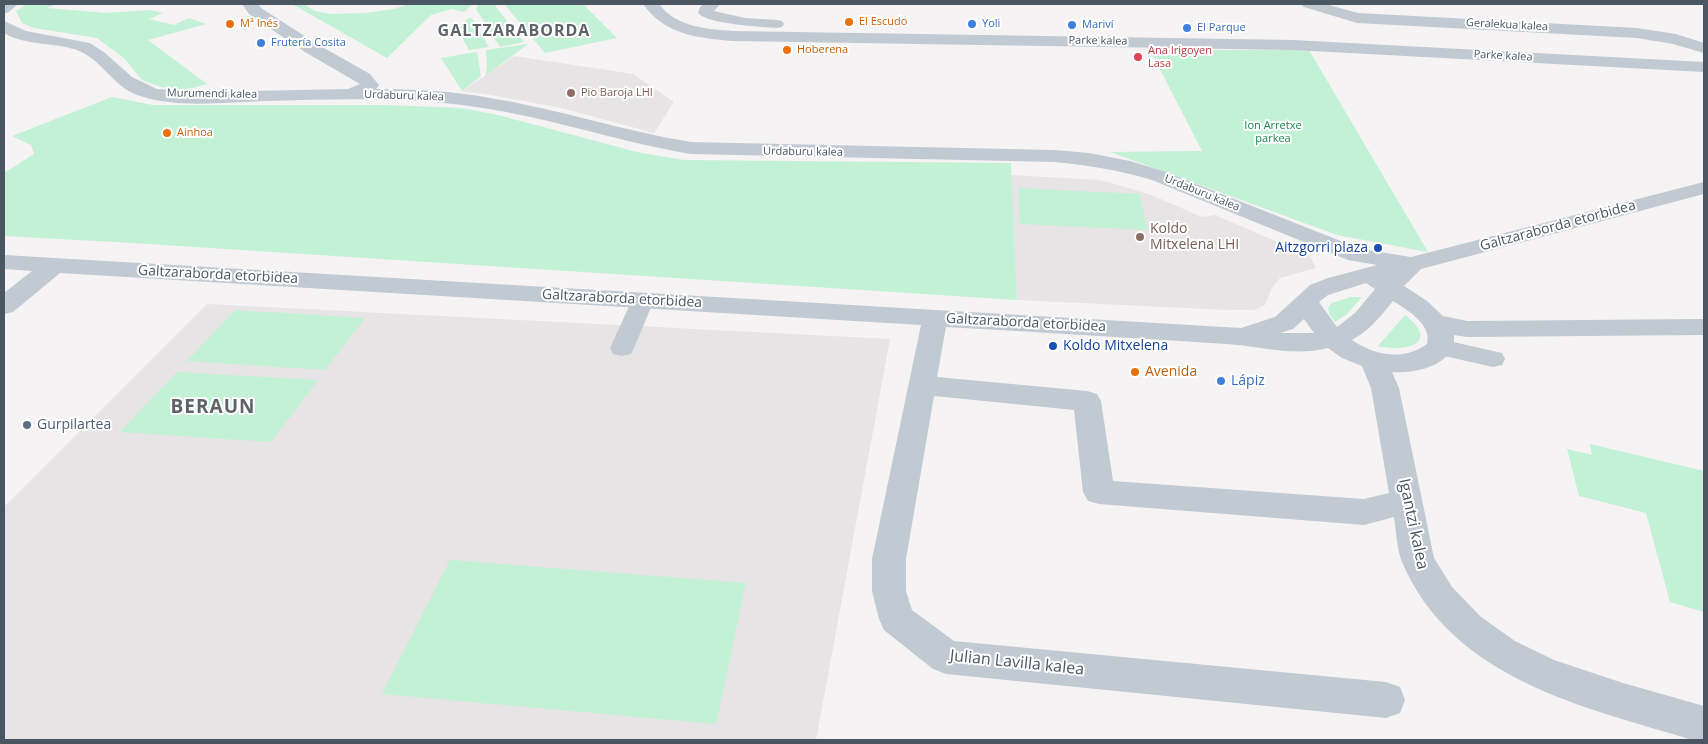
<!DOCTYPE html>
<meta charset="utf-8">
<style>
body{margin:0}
#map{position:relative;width:1708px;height:744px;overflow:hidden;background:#f5f3f3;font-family:"Open Sans",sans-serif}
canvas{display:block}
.frame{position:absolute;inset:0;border:5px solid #4a5661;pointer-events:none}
</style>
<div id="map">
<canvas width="1708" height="744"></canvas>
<div class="frame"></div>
</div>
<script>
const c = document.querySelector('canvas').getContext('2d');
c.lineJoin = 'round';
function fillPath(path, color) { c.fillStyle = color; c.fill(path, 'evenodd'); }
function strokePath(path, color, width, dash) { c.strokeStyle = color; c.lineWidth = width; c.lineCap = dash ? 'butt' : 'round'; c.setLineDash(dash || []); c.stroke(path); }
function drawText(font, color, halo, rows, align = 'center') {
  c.font = font + ' "Open Sans",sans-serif'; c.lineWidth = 4; c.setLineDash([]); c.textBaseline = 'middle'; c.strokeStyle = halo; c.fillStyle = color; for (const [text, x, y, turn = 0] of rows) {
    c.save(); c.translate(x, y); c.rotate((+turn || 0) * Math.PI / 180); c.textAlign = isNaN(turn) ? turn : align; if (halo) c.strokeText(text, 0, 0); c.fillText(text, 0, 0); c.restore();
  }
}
const education = new Path2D(`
 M 514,56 L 633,74 L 674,102 L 654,133 L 561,108 L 497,96 L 462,91 Z
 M 1011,175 L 1099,180 L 1122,186 L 1149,194 L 1202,217 L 1215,215 L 1310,256 L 1316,268 L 1280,278 L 1272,288 L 1265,305 L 1255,310 L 1228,310 L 1017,300 Z
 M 207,304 L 890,339 L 816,740 L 4,740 L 4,507 Z`);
const green = new Path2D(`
 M 27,4 L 56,4 L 47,8 L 106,13 L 150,10 L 163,13 L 149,19 L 174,25 L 189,18 L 206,24 L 148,40 L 207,84 L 186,90 L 161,87 L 142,80 L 124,58 L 97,38 L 34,28 L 22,23 L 16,11 Z
 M 292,4 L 303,4 L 315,11 L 331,14 L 365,13 L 394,9 L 409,4 L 473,4 L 464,12 L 452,9 L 431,15 L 387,58 Z
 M 479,4 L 495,4 L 496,7 L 524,42 L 500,47 L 476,9 Z
 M 513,4 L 583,4 L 617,38 L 545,53 L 505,5 Z
 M 472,18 L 489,47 L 469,50 L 458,30 L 467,19 Z
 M 528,44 L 485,76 L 487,68 L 486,50 Z
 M 1150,50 L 1309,50 L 1428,252 L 1337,235 L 1110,152 L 1202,151 Z
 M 477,52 L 481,76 L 462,91 L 441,58 Z
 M 112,97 L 153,105 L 384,105 L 461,108 L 498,115 L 637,152 L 683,160 L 1011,163 L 1017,300 L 133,243 L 4,236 L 4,173 L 34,154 L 31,145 L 12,136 Z
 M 1018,188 L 1139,194 L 1148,230 L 1020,224 Z
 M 1351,297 L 1362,297 L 1347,314 L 1335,322 L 1330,315 L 1328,308 L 1332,303 Z
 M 235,310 L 365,318 L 325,370 L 187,361 Z
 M 1405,315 C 1442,343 1405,353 1378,346 Z
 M 177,372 L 318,380 L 271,442 L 120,432 Z
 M 1590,444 L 1704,471 L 1704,612 L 1670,602 L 1646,513 L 1579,496 L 1567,449 L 1592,455 Z
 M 450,560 L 746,583 L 716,724 L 382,694 Z`);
const service = new Path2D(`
 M 704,4 L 720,4 L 714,11 L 745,18 L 777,20 L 782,21 L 784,24 L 782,27 L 777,28 C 761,27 707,24 698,13 L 700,7 Z
 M 643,293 L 651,295 L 654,300 L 634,348 L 631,354 L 622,356 L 613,354 L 610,348 L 632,300 L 635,295 Z
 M 1440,339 L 1502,353 L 1505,359 L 1502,365 L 1493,367 L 1431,353 L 1428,347 L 1431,341 Z`);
const minor = new Path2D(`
 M 4,4 L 18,4 L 9,12 L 4,14 Z
 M 242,4 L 258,4 L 261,8 L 317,44 L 370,74 L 379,85 L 376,89 C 414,89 453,91 490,98 C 558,109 623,131 691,142 L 1054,150 L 1089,153 L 1130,161 L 1166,172 L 1361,249 L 1411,257 L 1704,182 L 1704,194 L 1421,269 L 1404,286 L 1427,301 L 1443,316 L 1467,321 L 1704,319 L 1704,335 L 1467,337 L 1454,335 C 1457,365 1415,374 1392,372 L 1399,388 L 1434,558 L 1452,587 L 1481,617 L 1515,641 L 1554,660 L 1623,683 L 1704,706 L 1704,740 L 1693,740 C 1583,707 1452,679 1402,562 C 1397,549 1396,531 1394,517 L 1364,525 L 1099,504 L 1088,501 L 1083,492 L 1074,410 L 934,396 L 906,559 L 906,591 L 912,610 L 954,641 L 1386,682 L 1400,687 L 1405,700 L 1400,713 L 1386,718 L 946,674 L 933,669 L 884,630 L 879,619 L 872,591 L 872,559 L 921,325 L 60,273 L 13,312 L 4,314 L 4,293 L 32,271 L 4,269 L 4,255 L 1241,328 L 1275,317 L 1310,285 L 1328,278 L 1377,265 L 1348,260 L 1152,180 C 1119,170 1088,165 1054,162 L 691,154 C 614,141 539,114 462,105 C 397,97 330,99 265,101 C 224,102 177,109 137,95 C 113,86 101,59 77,50 C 53,42 26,46 4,33 L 4,21 L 26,31 L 90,43 L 105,53 L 132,77 L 157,89 L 200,92 L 348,89 L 360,84 L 305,52 L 249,14 ZM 1366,283 L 1375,289 L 1355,313 L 1337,327 L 1319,302 L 1328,295 ZM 1393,301 C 1407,310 1432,324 1427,344 C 1404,361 1375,356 1352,340 C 1369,331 1381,316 1393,301 ZM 1304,319 L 1314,333 L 1280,333 L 1293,329 ZM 946,327 C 1040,332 1133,338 1226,344 C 1260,346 1294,357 1328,348 L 1342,358 L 1362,366 L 1371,388 L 1389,493 L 1364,499 L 1113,481 L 1101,401 L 1097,394 L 1087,391 L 937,377 Z
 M 643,4 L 659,4 C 676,27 706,29 733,31 L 1293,40 L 1704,62 L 1704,72 L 1293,50 L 733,41 C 698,38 665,35 643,4 Z
 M 1301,4 L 1325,4 L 1358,13 L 1637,28 L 1676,34 L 1704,43 L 1704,53 L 1673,44 L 1637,38 L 1357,23 L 1304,7 Z`);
const markers = [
 [849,22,5,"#e8710a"],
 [230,24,5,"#e8710a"],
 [972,24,5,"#3f7fe0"],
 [1072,25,5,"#3f7fe0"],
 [1187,28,5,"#3f7fe0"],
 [261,43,5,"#3f7fe0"],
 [787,50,5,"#e8710a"],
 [1138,57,5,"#e0444e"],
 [571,93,5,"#8d6e63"],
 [167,133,5,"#e8710a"],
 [1140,237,5,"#8d6e63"],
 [1378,248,5,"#1a4fb4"],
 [1053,346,5,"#1a4fb4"],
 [1135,372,5,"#e8710a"],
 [1221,381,5,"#3f7fe0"],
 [27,425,5,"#5c6f8a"]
];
const farFoodnames = [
 ["El Escudo",859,22],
 ["Mª Inés",240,24],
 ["Hoberena",797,50],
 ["Ainhoa",177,133]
];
const farShopnames = [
 ["Yoli",982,24],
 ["Mariví",1082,25],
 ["El Parque",1197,28],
 ["Frutería Cosita",271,43]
];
const farStreetnames = [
 ["Geralekua kalea",1507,25,3],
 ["Parke kalea",1098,41,1],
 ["Parke kalea",1503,56,3],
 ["Murumendi kalea",212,94,1],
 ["Urdaburu kalea",404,96,2],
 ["Urdaburu kalea",803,152,1],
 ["Urdaburu kalea",1202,193,22]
];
const farHealthnames = [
 ["Ana Irigoyen",1148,51],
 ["Lasa",1148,64]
];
const farEducationnames = [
 ["Pio Baroja LHI",581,93]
];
const farParknames = [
 ["Ion Arretxe",1273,126],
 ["parkea",1273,139]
];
const streetNames = [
 ["Galtzaraborda etorbidea",1558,226,-15],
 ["Galtzaraborda etorbidea",218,275,3],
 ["Galtzaraborda etorbidea",622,299,3],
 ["Galtzaraborda etorbidea",1026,323,3]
];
const educationNames = [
 ["Koldo",1150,229],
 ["Mitxelena LHI",1150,245]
];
const transitNames = [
 ["Aitzgorri plaza",1368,248],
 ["Koldo Mitxelena",1063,346,"left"]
];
const foodNames = [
 ["Avenida",1145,372]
];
const shopNames = [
 ["Lápiz",1231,381]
];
const serviceNames = [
 ["Gurpilartea",37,425]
];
const farDistrictnames = [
 ["GALTZARABORDA",514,31]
];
const nearStreetnames = [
 ["Igantzi kalea",1413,524,78],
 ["Julian Lavilla kalea",1017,663,6]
];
const districtNames = [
 ["BERAUN",213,408]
];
fillPath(education, '#e6e4e5');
fillPath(green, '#c3f1d5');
fillPath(service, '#c1cad2');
fillPath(minor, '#c1cad2');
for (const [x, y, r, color] of markers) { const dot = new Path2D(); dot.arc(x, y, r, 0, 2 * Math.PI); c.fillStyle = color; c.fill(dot); strokePath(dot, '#fff', 2); }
drawText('11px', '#c56008', '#fff', farFoodnames, 'left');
drawText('11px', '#366cbe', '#fff', farShopnames, 'left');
drawText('11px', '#4a5661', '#fff', farStreetnames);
drawText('11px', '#be3a42', '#fff', farHealthnames, 'left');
drawText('11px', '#785e54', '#fff', farEducationnames, 'left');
drawText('11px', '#17864f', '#fff', farParknames);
drawText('14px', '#4a5661', '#fff', streetNames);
drawText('14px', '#785e54', '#fff', educationNames, 'left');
drawText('14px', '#164399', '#fff', transitNames, 'right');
drawText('14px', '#c56008', '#fff', foodNames, 'left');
drawText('14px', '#366cbe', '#fff', shopNames, 'left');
drawText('14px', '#4e5e75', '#fff', serviceNames, 'left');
c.letterSpacing = '1px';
drawText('bold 16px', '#5f6368', '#fff', farDistrictnames);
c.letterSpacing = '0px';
drawText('16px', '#4a5661', '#fff', nearStreetnames);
c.letterSpacing = '1px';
drawText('bold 19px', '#5f6368', '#fff', districtNames);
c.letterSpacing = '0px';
</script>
